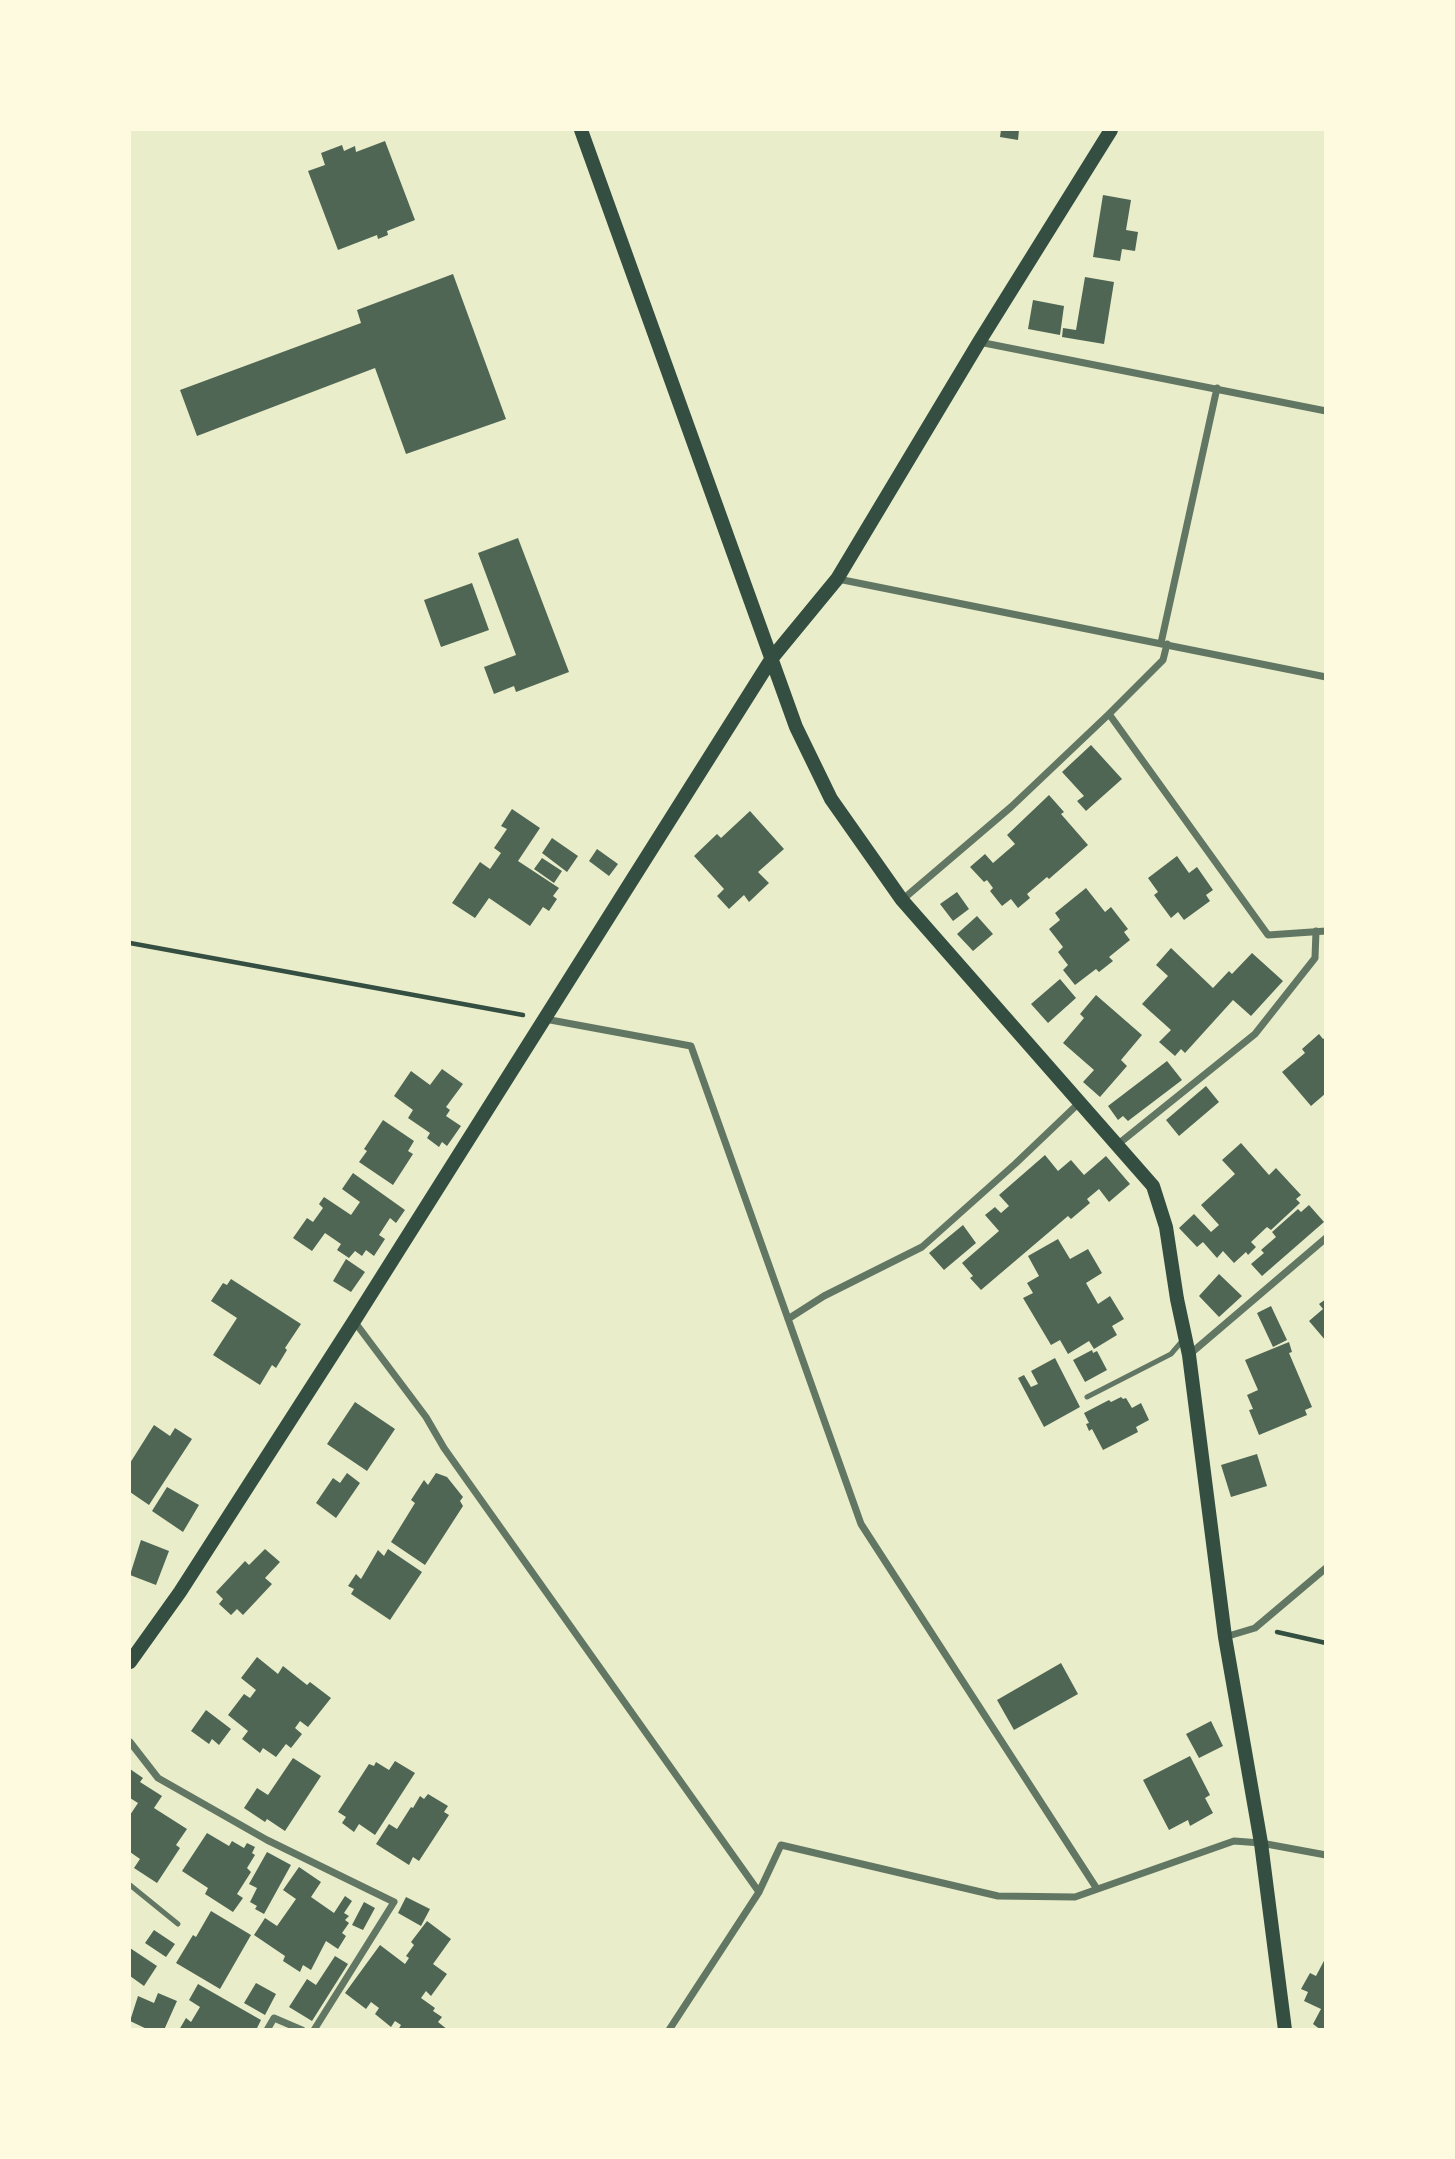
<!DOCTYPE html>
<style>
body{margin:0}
#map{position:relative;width:1455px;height:2159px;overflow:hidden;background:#e9edc9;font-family:Arial,sans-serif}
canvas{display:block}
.frame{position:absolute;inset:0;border:131px solid #fefae0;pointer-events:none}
</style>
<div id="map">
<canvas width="1455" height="2159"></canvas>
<div class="frame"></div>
</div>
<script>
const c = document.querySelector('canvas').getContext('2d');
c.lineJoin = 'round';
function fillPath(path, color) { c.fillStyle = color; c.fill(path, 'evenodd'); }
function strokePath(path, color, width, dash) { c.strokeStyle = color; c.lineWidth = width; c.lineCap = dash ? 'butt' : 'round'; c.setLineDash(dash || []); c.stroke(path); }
const building = new Path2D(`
 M 1001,130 L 1019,130 L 1018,140 L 1000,137 Z
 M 385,141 L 415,220 L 387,231 L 388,235 L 378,239 L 377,235 L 338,250 L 308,171 L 325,165 L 321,153 L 342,145 L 344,151 L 355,146 L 356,152 Z
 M 1103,195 L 1131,200 L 1126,230 L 1138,232 L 1135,251 L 1122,249 L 1120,261 L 1093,257 Z
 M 453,274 L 506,419 L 406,454 L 375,368 L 197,436 L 180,390 L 361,323 L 357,310 Z
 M 1085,277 L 1114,282 L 1104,344 L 1062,337 L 1063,328 L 1076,330 Z
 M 1033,300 L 1064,306 L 1060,335 L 1028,329 Z
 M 518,538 L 569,672 L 516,692 L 514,686 L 494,694 L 484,667 L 516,655 L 478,553 Z
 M 472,583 L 489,630 L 441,647 L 424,600 Z
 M 1091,745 L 1122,779 L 1086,811 L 1077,801 L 1084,796 L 1062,772 Z
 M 1049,795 L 1064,812 L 1061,814 L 1088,845 L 1049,879 L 1047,877 L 1027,894 L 1030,898 L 1018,908 L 1011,899 L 1002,906 L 990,891 L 993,888 L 987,880 L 984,882 L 970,867 L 985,854 L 993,863 L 1015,844 L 1007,835 Z
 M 512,809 L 540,828 L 518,861 L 559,888 L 553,896 L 557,899 L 549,911 L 543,907 L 530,926 L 489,898 L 475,918 L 452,903 L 480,862 L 490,869 L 501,853 L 494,848 L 507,829 L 501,826 Z
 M 750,811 L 784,849 L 758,872 L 769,883 L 749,902 L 744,895 L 729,909 L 717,896 L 724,889 L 694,856 L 717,834 L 721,838 Z
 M 552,838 L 578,856 L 567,872 L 542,853 Z
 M 597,849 L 618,864 L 609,876 L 589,861 Z
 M 1177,856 L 1189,873 L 1197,867 L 1213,890 L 1206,895 L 1210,901 L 1184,920 L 1178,912 L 1171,918 L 1154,895 L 1158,892 L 1148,878 Z
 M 542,858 L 562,871 L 554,883 L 534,869 Z
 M 1086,888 L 1105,912 L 1111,907 L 1128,929 L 1124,932 L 1130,940 L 1109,957 L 1113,961 L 1099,972 L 1096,969 L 1075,985 L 1063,970 L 1068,965 L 1058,952 L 1063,947 L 1049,929 L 1060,920 L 1055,913 Z
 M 957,892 L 969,909 L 953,921 L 940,904 Z
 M 977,916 L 993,934 L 973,951 L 957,934 Z
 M 1171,948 L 1213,988 L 1229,971 L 1232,974 L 1252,953 L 1283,981 L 1251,1016 L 1233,1000 L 1185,1053 L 1181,1049 L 1175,1056 L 1159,1042 L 1171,1030 L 1142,1004 L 1168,976 L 1156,965 Z
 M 1060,979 L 1076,998 L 1048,1023 L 1031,1004 Z
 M 1096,995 L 1142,1035 L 1121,1060 L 1127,1066 L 1100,1097 L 1083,1082 L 1094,1070 L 1063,1043 L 1084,1018 L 1080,1014 Z
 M 1319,1034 L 1323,1039 L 1326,1037 L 1326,1093 L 1311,1106 L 1282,1072 L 1305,1053 L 1302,1049 Z
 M 1167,1061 L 1182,1080 L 1128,1121 L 1123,1116 L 1118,1120 L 1108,1106 Z
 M 442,1069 L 463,1084 L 446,1107 L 450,1110 L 446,1116 L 461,1126 L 447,1146 L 442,1142 L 439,1147 L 427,1138 L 430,1133 L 408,1118 L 413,1110 L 394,1096 L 411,1071 L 430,1085 Z
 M 1206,1086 L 1219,1102 L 1179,1136 L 1166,1120 Z
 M 383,1120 L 414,1141 L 408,1151 L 413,1154 L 393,1185 L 359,1162 L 367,1151 L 364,1149 Z
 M 1241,1143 L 1269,1175 L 1276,1168 L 1301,1195 L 1296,1199 L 1300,1203 L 1271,1230 L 1267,1227 L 1251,1242 L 1256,1247 L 1248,1255 L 1246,1252 L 1234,1263 L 1223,1251 L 1217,1258 L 1203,1242 L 1197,1247 L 1179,1228 L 1194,1214 L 1211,1232 L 1219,1225 L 1201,1205 L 1235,1174 L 1222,1160 Z
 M 1045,1155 L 1058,1171 L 1071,1160 L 1084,1175 L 1106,1156 L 1130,1184 L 1109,1202 L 1099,1189 L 1087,1199 L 1090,1203 L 1071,1219 L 1068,1216 L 981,1290 L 970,1278 L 973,1276 L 962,1263 L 999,1231 L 985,1215 L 995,1207 L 1001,1213 L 1009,1206 L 999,1195 Z
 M 353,1173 L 405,1210 L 396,1223 L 390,1218 L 379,1235 L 385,1239 L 374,1256 L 366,1250 L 362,1256 L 355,1251 L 349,1258 L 337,1250 L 341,1244 L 325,1233 L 312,1251 L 293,1238 L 307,1218 L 313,1222 L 323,1208 L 319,1204 L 324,1197 L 351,1215 L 360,1202 L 342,1189 Z
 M 1309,1205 L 1324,1222 L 1262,1276 L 1251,1264 L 1264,1253 L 1261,1250 L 1276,1237 L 1272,1232 L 1298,1209 L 1301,1212 Z
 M 963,1225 L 976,1243 L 944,1270 L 929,1253 Z
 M 1058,1239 L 1070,1259 L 1088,1249 L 1102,1273 L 1086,1283 L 1098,1304 L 1110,1296 L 1124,1319 L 1112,1326 L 1117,1335 L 1094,1349 L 1089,1341 L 1068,1354 L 1060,1340 L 1051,1345 L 1023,1298 L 1033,1293 L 1027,1283 L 1039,1276 L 1028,1256 Z
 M 346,1259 L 365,1272 L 351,1292 L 333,1281 Z
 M 1219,1274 L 1242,1296 L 1219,1317 L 1199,1296 Z
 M 231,1279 L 301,1324 L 285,1348 L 287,1350 L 276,1368 L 272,1365 L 260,1385 L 213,1355 L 237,1318 L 211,1301 L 223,1283 L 227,1285 Z
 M 1326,1299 L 1326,1341 L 1309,1321 L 1323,1309 L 1319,1304 Z
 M 1271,1306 L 1287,1340 L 1273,1347 L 1257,1313 Z
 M 1289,1342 L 1292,1352 L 1289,1353 L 1312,1407 L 1305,1410 L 1307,1415 L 1259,1435 L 1249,1410 L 1253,1409 L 1247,1395 L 1258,1390 L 1245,1360 Z
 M 1092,1350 L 1093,1353 L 1097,1351 L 1107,1370 L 1085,1382 L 1073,1360 Z
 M 1055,1358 L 1080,1407 L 1044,1427 L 1018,1378 L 1024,1375 L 1031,1387 L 1038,1384 L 1031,1371 Z
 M 1121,1397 L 1123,1399 L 1126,1398 L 1132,1408 L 1141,1403 L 1149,1420 L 1136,1427 L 1138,1432 L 1103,1450 L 1092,1429 L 1089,1431 L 1086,1424 L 1089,1423 L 1084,1413 L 1109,1400 L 1111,1402 Z
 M 355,1402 L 395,1429 L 367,1471 L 327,1444 Z
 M 154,1425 L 170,1436 L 175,1428 L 192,1439 L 149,1505 L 130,1492 L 130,1463 Z
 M 1257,1454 L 1267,1486 L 1231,1497 L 1221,1465 Z
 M 347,1473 L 360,1483 L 336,1518 L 316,1503 L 333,1478 L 340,1483 Z
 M 436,1473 L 447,1477 L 463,1497 L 460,1501 L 463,1506 L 425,1565 L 391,1542 L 415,1503 L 411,1500 L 424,1480 L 428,1485 Z
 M 167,1487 L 199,1505 L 183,1532 L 152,1511 Z
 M 141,1540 L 169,1551 L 156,1585 L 130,1575 Z
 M 265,1549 L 280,1562 L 265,1578 L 272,1584 L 243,1615 L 237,1609 L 231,1615 L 219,1604 L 223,1599 L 216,1592 L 245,1561 L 249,1565 Z
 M 388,1549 L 422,1572 L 390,1620 L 351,1594 L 354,1589 L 348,1586 L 356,1574 L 361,1579 L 378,1550 L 384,1556 Z
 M 257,1657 L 278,1674 L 283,1666 L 307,1685 L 310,1682 L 331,1698 L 308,1727 L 300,1721 L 295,1728 L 302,1734 L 291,1748 L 286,1744 L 276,1757 L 263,1748 L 260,1753 L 242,1739 L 248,1731 L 228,1715 L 244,1694 L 250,1698 L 256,1690 L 241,1678 Z
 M 1061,1663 L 1078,1694 L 1014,1730 L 997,1700 Z
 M 206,1710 L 231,1729 L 219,1745 L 212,1739 L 209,1744 L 191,1731 Z
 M 1211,1721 L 1223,1746 L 1199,1758 L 1186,1734 Z
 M 1190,1756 L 1210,1795 L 1205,1798 L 1213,1813 L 1190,1826 L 1188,1820 L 1169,1830 L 1143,1780 Z
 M 293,1758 L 321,1776 L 285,1831 L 267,1819 L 265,1822 L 244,1808 L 257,1788 L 268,1795 Z
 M 395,1761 L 415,1773 L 375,1835 L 359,1824 L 354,1832 L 342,1823 L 346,1817 L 338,1812 L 369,1764 L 374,1766 L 376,1762 L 389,1770 Z
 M 130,1769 L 143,1778 L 140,1782 L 162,1796 L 154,1808 L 187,1829 L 176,1845 L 180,1848 L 157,1883 L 134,1868 L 140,1859 L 130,1852 L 130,1815 L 138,1803 L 130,1798 Z
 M 428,1794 L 448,1806 L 444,1812 L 449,1815 L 419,1861 L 413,1857 L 409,1865 L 376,1844 L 389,1824 L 397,1829 L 411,1807 L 413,1808 L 420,1796 L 424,1799 Z
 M 207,1833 L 229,1846 L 232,1841 L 244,1848 L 247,1843 L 255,1847 L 252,1853 L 255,1855 L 247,1868 L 251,1872 L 237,1894 L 243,1898 L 233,1912 L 205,1894 L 208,1888 L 182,1871 Z
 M 267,1852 L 291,1865 L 264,1914 L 255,1909 L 257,1906 L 250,1902 L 257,1888 L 249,1884 Z
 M 299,1867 L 321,1882 L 311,1897 L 334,1913 L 345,1896 L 352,1901 L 344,1913 L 349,1916 L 345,1920 L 349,1923 L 342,1933 L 346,1936 L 338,1949 L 326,1941 L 311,1970 L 303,1965 L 300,1972 L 283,1961 L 285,1956 L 254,1935 L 265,1918 L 277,1926 L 296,1899 L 283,1890 Z
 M 406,1897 L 430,1909 L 421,1926 L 398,1913 Z
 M 364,1902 L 375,1908 L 363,1930 L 352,1925 Z
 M 211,1911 L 251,1935 L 220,1989 L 176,1963 L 193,1935 L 196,1937 Z
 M 427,1921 L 451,1939 L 433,1964 L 447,1974 L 431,1996 L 426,1991 L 421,1998 L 435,2008 L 433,2011 L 442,2017 L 438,2022 L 448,2030 L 398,2030 L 401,2025 L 395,2021 L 391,2027 L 375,2014 L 379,2008 L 371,2002 L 366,2009 L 345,1993 L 380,1945 L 405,1964 L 409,1958 L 406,1956 L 414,1945 L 411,1942 Z
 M 154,1930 L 175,1944 L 166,1957 L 145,1943 Z
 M 130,1948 L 157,1966 L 144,1986 L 130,1976 Z
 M 335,1956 L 348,1964 L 312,2021 L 289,2007 L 307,1979 L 316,1985 Z
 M 1326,1957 L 1326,2030 L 1321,2030 L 1313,2024 L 1321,2009 L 1304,2001 L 1308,1992 L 1301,1989 L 1310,1973 L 1316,1976 Z
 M 256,1983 L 276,1994 L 265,2015 L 244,2003 Z
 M 198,1984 L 261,2020 L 256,2030 L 179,2030 L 186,2018 L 191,2022 L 200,2007 L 189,2000 Z
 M 158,1993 L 177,2001 L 164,2030 L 149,2030 L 130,2021 L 138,1996 L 154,2003 Z`);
const path = new Path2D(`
 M 130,943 L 523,1015
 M 1277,1632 L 1326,1643`);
const service = new Path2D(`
 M 1087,1397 L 1171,1354 L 1183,1340
 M 130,1885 L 178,1924`);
const minor = new Path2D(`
 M 979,342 L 1326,411
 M 838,579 L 1326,677
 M 1161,643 L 1217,388
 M 1109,714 L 1163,660 L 1167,644
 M 902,900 L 1011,807 L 1109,714 L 1268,935 L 1326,931
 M 545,1019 L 691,1046 L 861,1524 L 1097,1889
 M 1117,1145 L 1255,1034 L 1315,958 L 1316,931
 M 788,1319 L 824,1296 L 922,1247 L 1015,1164 L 1079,1103
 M 354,1321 L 426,1417 L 444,1448 L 759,1892
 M 1190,1354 L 1326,1238
 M 1225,1637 L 1255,1628 L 1326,1568
 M 130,1742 L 158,1778 L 267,1840 L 394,1902 L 314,2030
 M 267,2030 L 274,2018 L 302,2030
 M 669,2030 L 759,1892 L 781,1845 L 998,1896 L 1075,1897 L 1234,1841 L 1261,1843 L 1326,1855`);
const secondary = new Path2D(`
 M 581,130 L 796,727 L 831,799 L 902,900 L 1153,1186 L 1166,1227 L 1177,1299 L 1189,1355 L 1225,1637 L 1261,1843 L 1285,2030
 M 130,1662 L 180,1592 L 354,1321 L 772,658 L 837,579 L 979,342 L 1111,130`);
fillPath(building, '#4f6655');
strokePath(path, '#344e41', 4.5);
strokePath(service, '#617663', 5);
strokePath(minor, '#617663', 7);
strokePath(secondary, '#344e41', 14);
</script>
